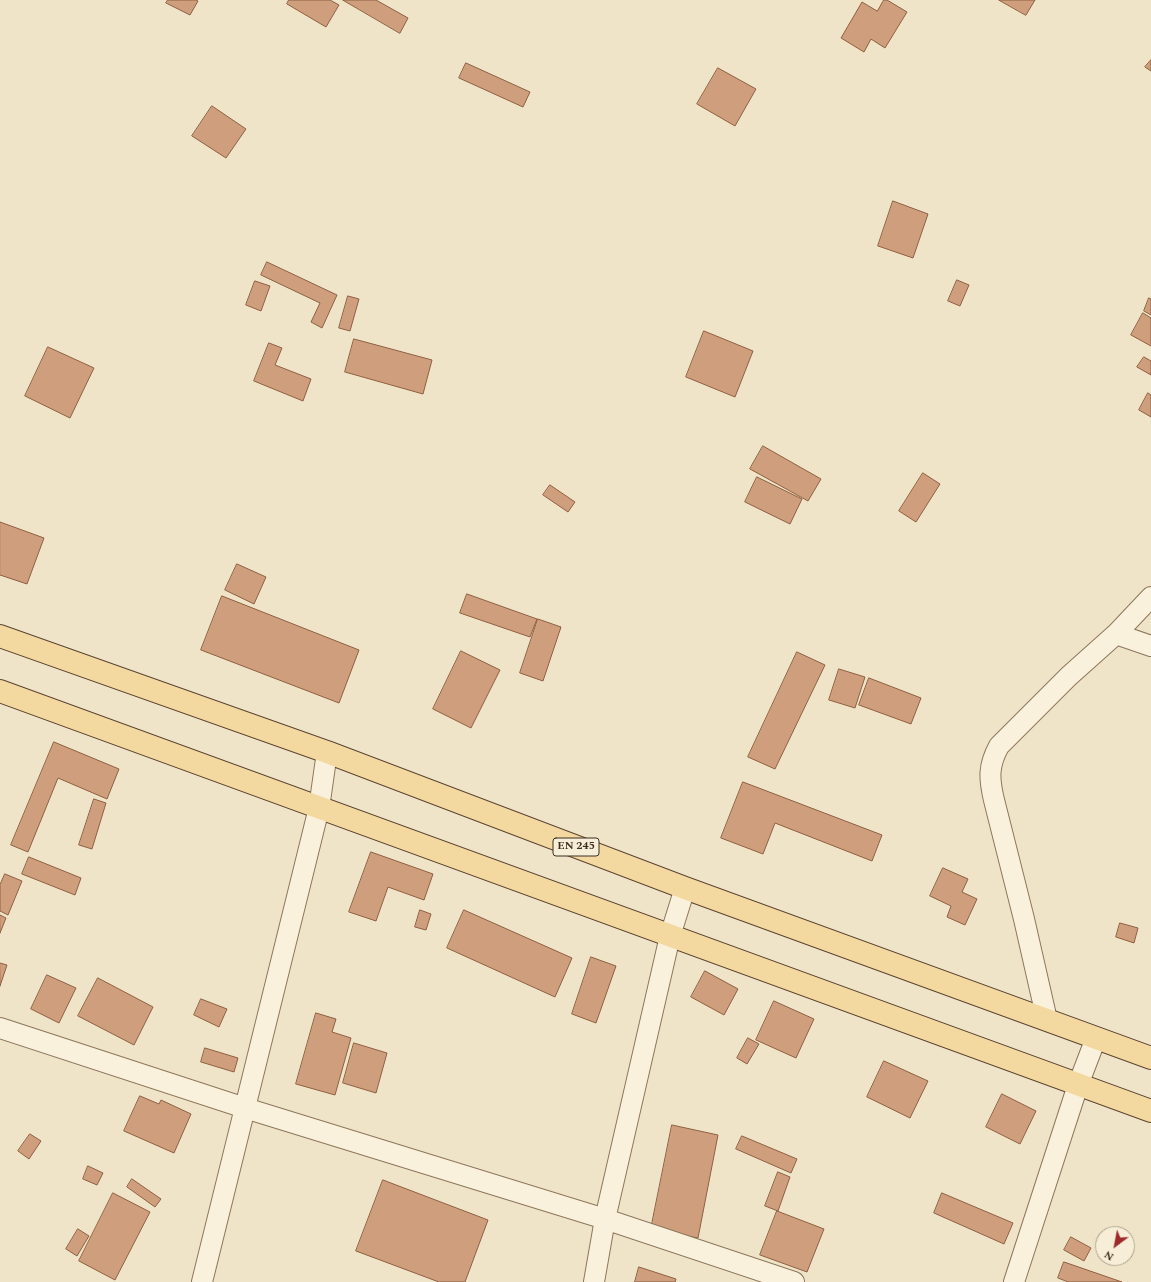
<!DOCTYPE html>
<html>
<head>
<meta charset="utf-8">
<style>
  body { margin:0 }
  #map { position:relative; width:1151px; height:1282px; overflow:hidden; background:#f0e4c8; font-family:Spectral,serif }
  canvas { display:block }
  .north { position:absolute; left:1095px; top:1226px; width:40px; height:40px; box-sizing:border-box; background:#f7eed8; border:1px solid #ada18e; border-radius:50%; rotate:212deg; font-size:11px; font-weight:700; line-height:16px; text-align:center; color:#3d2e20 }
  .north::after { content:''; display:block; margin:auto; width:14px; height:18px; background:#9e2a2b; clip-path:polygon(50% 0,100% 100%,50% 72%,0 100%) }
</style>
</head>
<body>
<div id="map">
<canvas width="1151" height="1282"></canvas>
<div class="north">N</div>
</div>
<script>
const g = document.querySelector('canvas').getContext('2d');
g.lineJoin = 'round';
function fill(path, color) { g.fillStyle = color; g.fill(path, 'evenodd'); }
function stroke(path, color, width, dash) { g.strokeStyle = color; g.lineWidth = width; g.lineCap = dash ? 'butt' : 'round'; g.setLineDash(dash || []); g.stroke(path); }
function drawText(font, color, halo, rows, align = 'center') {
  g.font = font + ' Spectral,serif'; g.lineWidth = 3; g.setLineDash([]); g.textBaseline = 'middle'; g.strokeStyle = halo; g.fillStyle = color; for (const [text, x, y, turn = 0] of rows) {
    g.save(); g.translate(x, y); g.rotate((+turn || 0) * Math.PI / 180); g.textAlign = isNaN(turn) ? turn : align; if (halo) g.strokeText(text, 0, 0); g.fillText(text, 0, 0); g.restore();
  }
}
const building = new Path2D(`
  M168 0H196L198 1 190 15 166 3Z
  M289 0H330L339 5 326 27 287 4Z
  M343 0H376L408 18 400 33Z
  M884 0H887L907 12 885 48 871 39 864 52 841 38 862 2 877 11Z
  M999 0H1035L1026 15Z
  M1151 60V71L1145 67Z
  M466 63 530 92 523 107 459 78Z
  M718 68 756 89 735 126 697 104Z
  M212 106 246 129 226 158 192 136Z
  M893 201 928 214 913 258 878 246Z
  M267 262 337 295 322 328 311 322 320 303 261 275Z
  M957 280 969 285 960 306 948 301Z
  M255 281 270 286 261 311 246 305Z
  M348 296 359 299 350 331 339 328Z
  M1149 298 1151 299V315L1144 311Z
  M1143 313 1151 318V346L1131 335Z
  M704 331 753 351 735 397 686 377Z
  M354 339 432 360 423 394 345 372Z
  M269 343 282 348 275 365 311 379 303 401 254 381Z
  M48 347 94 368 70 418 25 396Z
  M1144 357 1151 361V375L1137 367Z
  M1148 393 1151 395V417L1139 410Z
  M763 446 821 479 808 501 750 469Z
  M923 473 940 484 916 522 899 511Z
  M757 477 802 499 790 524 745 502Z
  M550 485 575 502 568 512 543 495Z
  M0 522 44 538 27 584 0 575Z
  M237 564 266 577 254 604 225 590Z
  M467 594 537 619 530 637 460 613Z
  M222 596 359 650 339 703 201 650Z
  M538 619 561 627 543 681 520 673Z
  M461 651 500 670 471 728 433 709Z
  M797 652 825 665 775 769 748 757Z
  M839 669 865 677 855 708 829 700Z
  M869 678 921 698 911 724 859 705Z
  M54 742 119 769 107 799 58 778 28 852 11 845Z
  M743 782 882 835 872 861 775 823 763 854 721 838Z
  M94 799 106 803 92 849 79 845Z
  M371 852 433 874 424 900 388 887 376 921 349 912Z
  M29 857 81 878 75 895 22 874Z
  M943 868 968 879 962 892 977 899 965 925 947 917 951 906 930 896Z
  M5 874 22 881 8 915 0 911V885Z
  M420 910 431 914 426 930 415 927Z
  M464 910 572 958 555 997 447 948Z
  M0 915 6 918 0 933Z
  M1120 923 1138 928 1134 943 1116 937Z
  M591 957 616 966 596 1023 572 1014Z
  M0 963 7 965 0 986Z
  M705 971 738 989 724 1015 691 997Z
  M47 975 76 988 59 1023 31 1009Z
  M98 978 153 1007 134 1045 78 1016Z
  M201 999 227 1009 219 1027 194 1015Z
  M774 1001 814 1019 796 1058 756 1040Z
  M316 1013 336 1019 332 1032 351 1038 335 1095 296 1084Z
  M748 1038 759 1044 747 1064 737 1058Z
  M354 1043 387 1053 376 1093 343 1083Z
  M205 1048 238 1058 234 1072 201 1062Z
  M884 1061 928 1081 910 1118 867 1097Z
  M1002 1094 1036 1111 1020 1144 986 1127Z
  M140 1096 159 1104 161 1100 191 1114 174 1153 124 1131Z
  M672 1125 718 1135 698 1238 651 1229Z
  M30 1134 41 1141 29 1159 18 1151Z
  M742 1136 797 1159 791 1173 736 1149Z
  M88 1166 103 1173 97 1185 83 1179Z
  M778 1172 790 1177 778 1211 765 1206Z
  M132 1179 161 1199 155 1207 127 1187Z
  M383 1180 488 1220 465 1282H439L356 1251Z
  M113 1193 150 1212 115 1280 79 1261Z
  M942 1193 1013 1223 1004 1244 934 1213Z
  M777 1211 824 1229 807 1272 760 1255Z
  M78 1229 89 1236 77 1256 66 1249Z
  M1071 1237 1091 1248 1084 1261 1064 1250Z
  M1064 1262 1122 1282H1068L1058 1278Z
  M639 1267 676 1279 675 1282H635Z`);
const street = new Path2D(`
  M1116 634 1151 646
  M1047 1020 1024 919 994 800C989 779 988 766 999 746L1069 676 1116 634 1151 597
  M0 1028 245 1108 605 1219 794 1282
  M202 1282 319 808 327 752
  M594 1282 605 1219 670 936 685 888
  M1014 1282 1078 1085 1096 1038`);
const primary = new Path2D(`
  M0 636 327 752 685 888 1151 1058
  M0 691 1151 1111`);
const shields = [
  [576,847,46]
];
const shieldNames = [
  ["EN 245",576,847]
];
fill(building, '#cf9f7d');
stroke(building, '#8d5f41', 1);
stroke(street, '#8d765c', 22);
stroke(primary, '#5b4430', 24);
stroke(street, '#faf1dc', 20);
stroke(primary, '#f3d9a0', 22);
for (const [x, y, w] of shields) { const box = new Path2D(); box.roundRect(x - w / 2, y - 9, w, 18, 3); g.fillStyle = '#f7eed8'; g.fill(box); stroke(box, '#3d2e20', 1); }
drawText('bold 11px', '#3d2e20', null, shieldNames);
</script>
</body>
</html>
